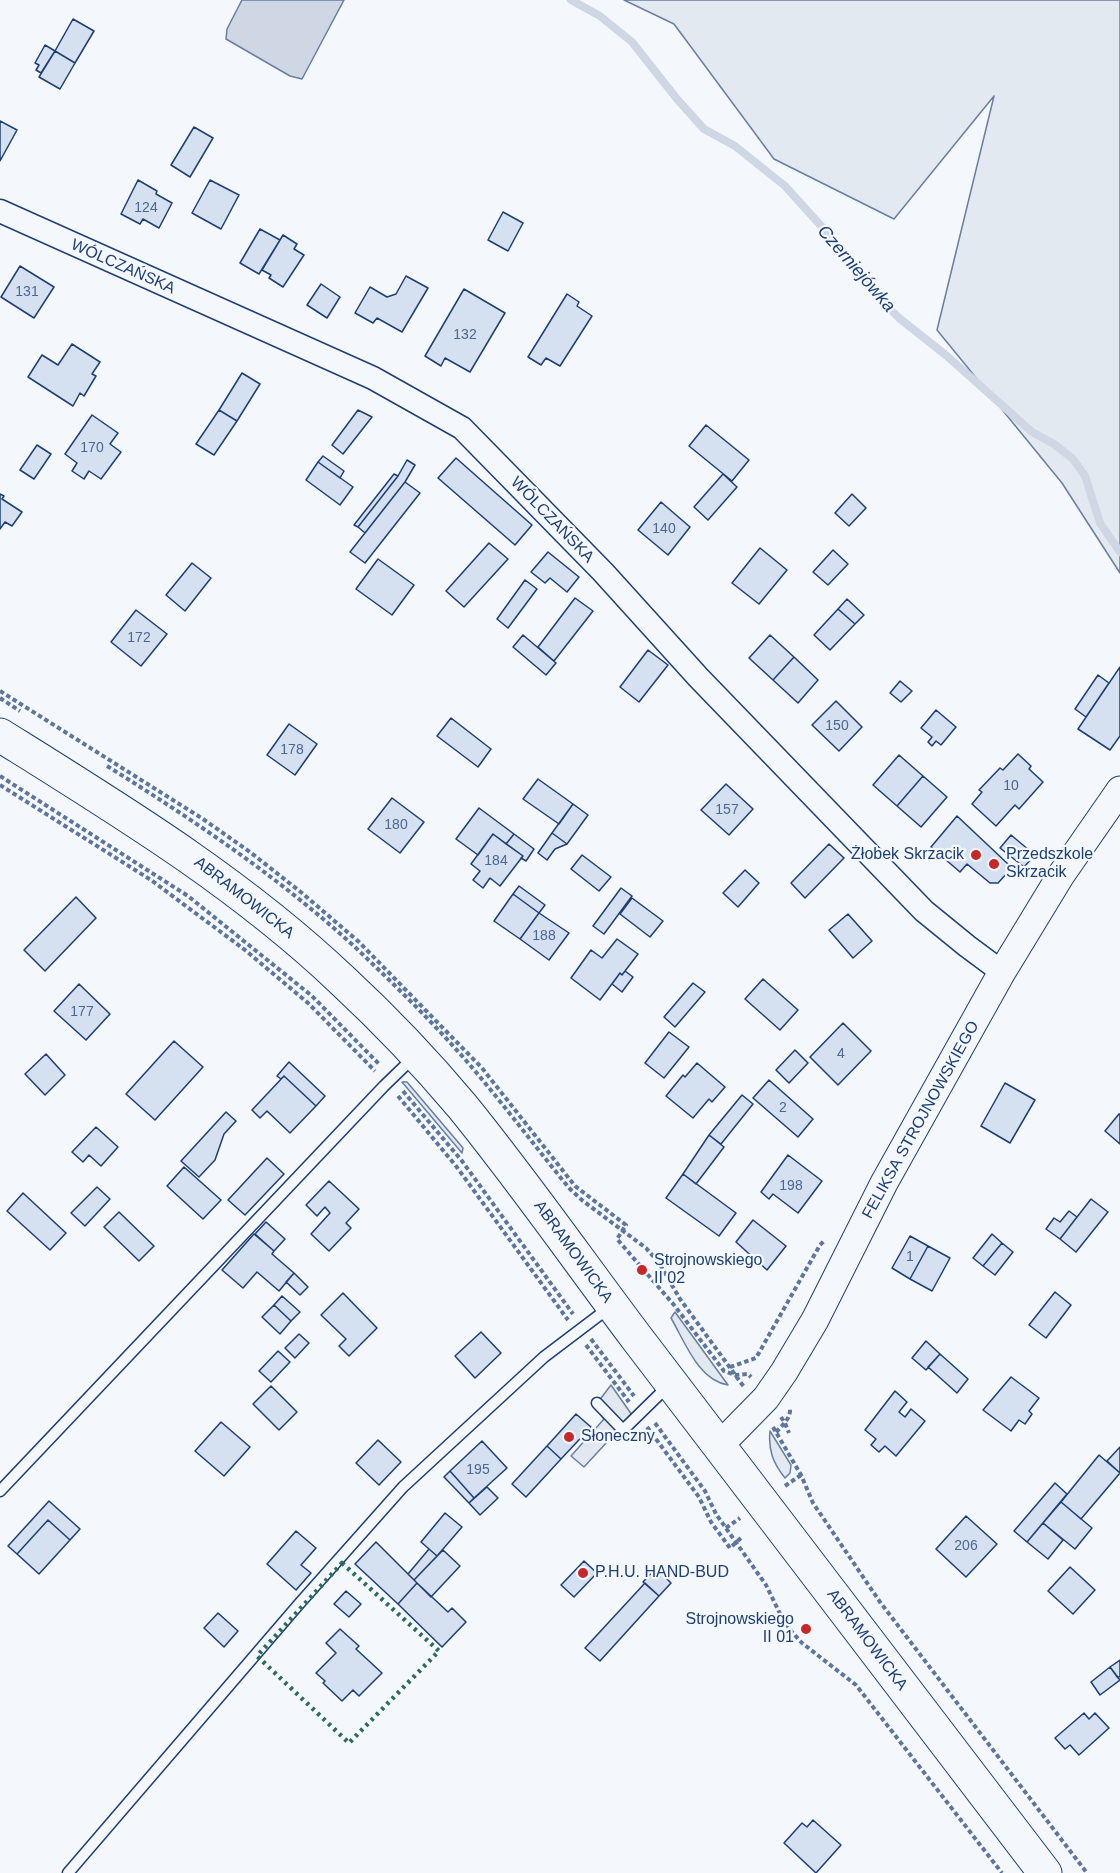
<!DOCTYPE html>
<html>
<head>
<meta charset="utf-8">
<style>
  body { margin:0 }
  canvas { display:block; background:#f4f7fb }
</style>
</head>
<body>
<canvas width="1120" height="1873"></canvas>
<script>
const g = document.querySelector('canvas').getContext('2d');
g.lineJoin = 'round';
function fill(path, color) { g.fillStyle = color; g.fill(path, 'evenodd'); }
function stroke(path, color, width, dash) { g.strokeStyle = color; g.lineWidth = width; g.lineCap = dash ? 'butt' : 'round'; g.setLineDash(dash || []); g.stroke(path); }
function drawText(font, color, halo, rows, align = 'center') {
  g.font = font + ' Arial,sans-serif'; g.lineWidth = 4.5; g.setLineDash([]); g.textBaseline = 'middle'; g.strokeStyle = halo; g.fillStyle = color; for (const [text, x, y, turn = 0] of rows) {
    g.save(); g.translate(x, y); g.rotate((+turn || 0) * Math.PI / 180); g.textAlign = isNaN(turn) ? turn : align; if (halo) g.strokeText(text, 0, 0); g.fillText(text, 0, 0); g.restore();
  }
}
const green = new Path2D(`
  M624 0H1120V573L1062 483 937 330 994 96 894 219 774 159 674 24Z
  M402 1082H407L463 1148 462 1153Z
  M675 1312 728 1385C698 1380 685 1342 671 1318Z
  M770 1431 791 1465 790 1473 785 1478C773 1463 768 1450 770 1431Z`);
const parking = new Path2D(`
  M611 1385 632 1415 584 1467 571 1456 604 1419 595 1406Z`);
const water = new Path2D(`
  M242 0H344L302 79 290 76 226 39 227 29Z`);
const stream = new Path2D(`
  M571 0 600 16 632 42 677 99 704 129 735 146 785 186 823 228 866 284 899 318 947 356 1032 432 1054 444 1073 459 1085 476 1100 523 1120 552`);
const building = new Path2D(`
  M73 19 94 31 75 63 55 51Z
  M45 45 55 51 41 73 36 70 39 65 35 63Z
  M55 51 75 63 60 89 39 77Z
  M0 121 17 130 0 161Z
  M194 127 213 138 190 177 171 165Z
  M138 180 157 191 156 194 172 203 159 228 143 219 140 224 121 214Z
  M210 180 239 195 221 229 192 213Z
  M503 212 523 223 508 251 488 240Z
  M260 229 280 240 259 274 240 263Z
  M283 235 297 244 294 249 304 255 283 287 269 278 271 275 262 270Z
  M20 266 54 287 34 318 1 297Z
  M406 276 428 288 402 332 377 318 373 323 355 313 370 287 387 297 396 294Z
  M321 284 340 297 327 318 307 305Z
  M464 289 505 313 470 372 445 358 441 366 425 356Z
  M567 294 579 302 577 306 592 316 560 366 546 358 541 365 528 357Z
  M72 344 100 362 92 374 96 376 84 396 80 393 73 406 28 377 42 355 58 365Z
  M242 373 260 384 237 421 219 410Z
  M219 410 237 421 214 455 196 444Z
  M358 410 372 417 343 454 332 445Z
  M92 415 118 433 110 444 121 452 101 479 89 471 84 479 72 471 77 463 65 454Z
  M706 425 749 460 732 481 689 446Z
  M37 445 51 454 34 479 20 470Z
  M323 456 344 471 340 478 318 462Z
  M456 458 532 525 515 545 438 478Z
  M407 460 415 465 405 482 365 533 358 527 398 476Z
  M318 462 353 487 340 505 306 480Z
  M394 474 398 476 358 527 354 525Z
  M723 474 737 487 708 520 694 507Z
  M405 482 420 493 365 563 350 552Z
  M0 494 4 496 2 499 22 512 12 526 5 522 0 529Z
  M852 494 866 508 849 526 835 513Z
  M661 502 690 527 668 555 638 530Z
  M489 543 508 559 464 607 446 591Z
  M760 548 787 570 759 604 732 583Z
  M833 550 848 564 828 585 813 572Z
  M548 552 579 577 567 592 550 578 545 583 531 572Z
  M378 559 414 585 392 615 356 589Z
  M192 563 211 578 185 611 166 595Z
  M525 580 537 589 508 628 497 619Z
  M575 598 593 611 554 661 538 647Z
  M847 599 864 615 855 624 838 609Z
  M838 609 855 624 830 650 814 635Z
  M136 610 167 634 141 666 111 642Z
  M523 635 556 663 546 675 513 647Z
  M770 635 794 657 773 680 749 658Z
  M648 650 668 665 639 702 620 687Z
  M794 657 818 680 798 703 773 680Z
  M1120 667V736L1110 750 1078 729Z
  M1098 675 1109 683 1086 717 1075 709Z
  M900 681 912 691 901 702 890 693Z
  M836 701 862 727 839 751 812 725Z
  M936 710 956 727 941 745 936 741 932 746 928 742 932 737 921 728Z
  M451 718 491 749 478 767 437 736Z
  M289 724 317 744 295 775 267 755Z
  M1018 754 1031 766 1029 769 1043 782 1019 809 1015 805 996 826 972 804 982 792 979 790 1000 768 1003 770Z
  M899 755 923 776 897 806 873 785Z
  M923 776 947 797 921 827 897 806Z
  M538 779 573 804 559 824 523 799Z
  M726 784 753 809 729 835 701 810Z
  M392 798 424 822 400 853 368 829Z
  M573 804 588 815 567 844 552 833Z
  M479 808 514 834 506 844 493 834 478 855 456 839Z
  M957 816 1008 864 1009 871 998 883H990L967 864 960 872 931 847Z
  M552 833 567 844 555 849 547 860 538 853Z
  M493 834 523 856 500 886 490 878 483 888 473 880 480 871 471 864Z
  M514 834 534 849 526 861 521 858 523 856 506 844Z
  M1011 835 1035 855 1024 867 1000 848Z
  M829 844 844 858 805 898 791 883Z
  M582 855 611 877 599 891 571 869Z
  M745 870 759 883 738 907 723 893Z
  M519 886 545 905 539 913 513 894Z
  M621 888 632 896 604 934 593 926Z
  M513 894 539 913 520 939 494 921Z
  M76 897 96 918 45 971 24 950Z
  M632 898 663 921 650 937 620 914Z
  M539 913 569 933 549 960 520 939Z
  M848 914 872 941 853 958 829 930Z
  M617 939 638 954 622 975 620 973 600 1000 571 978 591 950 602 958Z
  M625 971 633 977 622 992 612 984 620 973 622 975Z
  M763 979 798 1010 780 1030 745 999Z
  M693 983 705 992 675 1027 664 1017Z
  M79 984 110 1014 86 1040 54 1011Z
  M843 1023 871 1051 838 1085 810 1057Z
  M669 1032 689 1047 664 1078 645 1063Z
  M174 1041 203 1067 155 1120 126 1094Z
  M795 1050 808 1063 789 1083 776 1070Z
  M46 1054 65 1075 45 1095 25 1074Z
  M289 1062 325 1096 316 1106 284 1076 281 1079 277 1076Z
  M697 1063 725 1087 712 1102 709 1099 693 1118 666 1096 683 1075 685 1077Z
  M284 1076 316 1106 290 1133 267 1111 260 1118 252 1110Z
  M769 1080 813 1119 798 1137 753 1098Z
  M1005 1083 1035 1100 1010 1143 981 1126Z
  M742 1095 753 1104 721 1144 709 1135Z
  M226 1112 236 1121 224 1134 215 1160 199 1177 181 1161Z
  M1119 1114H1120V1144L1105 1131Z
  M96 1127 118 1147 101 1166 89 1155 83 1162 72 1152Z
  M709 1135 724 1147 696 1184 683 1174Z
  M788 1155 822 1181 798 1213 773 1194 769 1199 761 1192Z
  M267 1158 284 1174 245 1215 228 1200Z
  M184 1167 221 1200 203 1219 167 1186Z
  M683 1174 736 1213 719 1236 666 1198Z
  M329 1181 359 1209 346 1223 351 1228 329 1251 311 1234 330 1213 325 1207 317 1216 306 1205Z
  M97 1187 110 1199 85 1226 71 1213Z
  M23 1193 66 1233 50 1250 7 1211Z
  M1091 1199 1108 1212 1076 1252 1060 1239Z
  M1069 1211 1077 1217 1060 1239 1046 1229 1054 1218 1060 1222Z
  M119 1212 154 1246 139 1261 104 1227Z
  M753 1220 786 1246 767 1270 736 1242Z
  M266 1222 285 1239 274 1251 255 1234Z
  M254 1234 274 1251 272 1254 294 1273 279 1291 257 1272 243 1288 222 1270Z
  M992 1234 1002 1243 983 1266 973 1258Z
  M910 1236 928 1246 910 1279 892 1268Z
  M1002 1243 1013 1252 995 1275 983 1266Z
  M928 1246 950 1258 932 1291 910 1279Z
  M294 1273 308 1287 300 1295 286 1282Z
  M1055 1292 1071 1305 1046 1338 1029 1325Z
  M343 1293 377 1328 349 1356 339 1346 346 1339 321 1315Z
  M282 1296 300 1312 291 1321 274 1305Z
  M274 1305 291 1321 280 1334 262 1317Z
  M481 1332 501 1353 475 1378 455 1356Z
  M299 1334 309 1343 295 1358 285 1348Z
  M926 1341 940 1354 926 1370 912 1358Z
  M278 1351 290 1362 271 1382 259 1371Z
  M940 1354 968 1379 957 1393 928 1367Z
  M1011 1377 1039 1398 1029 1411 1032 1414 1025 1424 1019 1420 1011 1431 983 1410Z
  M271 1386 297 1412 279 1430 253 1404Z
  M895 1391 907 1402 899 1412 905 1417 911 1409 925 1421 896 1456 885 1446 879 1452 871 1445 876 1439 865 1430Z
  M576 1414 591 1427 561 1459 547 1446Z
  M221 1422 250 1447 224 1476 195 1451Z
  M378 1440 401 1462 379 1485 356 1463Z
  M482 1441 507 1468 474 1498 450 1471Z
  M547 1446 561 1459 526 1497 512 1484Z
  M1120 1447V1473L1107 1461Z
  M1099 1455 1120 1473 1081 1519 1061 1502Z
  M450 1471 474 1498 469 1503 444 1477Z
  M1055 1483 1067 1494 1027 1542 1014 1531Z
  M487 1487 498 1498 480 1515 469 1503Z
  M49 1501 80 1529 70 1540 48 1520 17 1554 8 1546Z
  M1061 1502 1092 1528 1075 1549 1043 1523Z
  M445 1513 462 1527 437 1556 421 1542Z
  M966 1516 997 1544 966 1577 936 1549Z
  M48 1520 70 1540 39 1574 17 1554Z
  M1043 1523 1063 1540 1048 1559 1027 1542Z
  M296 1531 316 1548 301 1565 311 1573 296 1590 267 1564Z
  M376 1542 417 1583 398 1604 355 1564Z
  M429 1549 437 1556 414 1580 408 1574Z
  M443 1550 460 1566 431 1597 414 1580Z
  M584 1561 597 1573 574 1597 561 1585Z
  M1070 1567 1095 1590 1073 1614 1048 1591Z
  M656 1568 671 1583 659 1596 643 1582Z
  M417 1583 448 1612 452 1608 466 1622 442 1647 398 1604Z
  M645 1583 659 1596 600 1661 585 1648Z
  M346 1591 361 1604 349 1617 334 1604Z
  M218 1613 238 1631 224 1647 204 1628Z
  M340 1629 359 1646 356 1649 382 1673 359 1696 353 1690 342 1701 323 1683 325 1681 316 1673 336 1653 326 1643Z
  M1120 1660V1676L1118 1678 1110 1667Z
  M1110 1667 1120 1680 1100 1695 1091 1682Z
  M1084 1713 1089 1719 1095 1713 1109 1728 1079 1755 1070 1745 1065 1749 1055 1738Z
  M813 1820 841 1845 816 1873 784 1843 802 1823 807 1827Z`);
const path = new Path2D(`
  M0 691 203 819 250 852 302 893 359 942 482 1068 575 1186 626 1225 617 1239 674 1305 724 1371 735 1375 748 1374 751 1377
  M0 698 20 711
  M107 766C195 821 280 878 356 948 401 991 446 1035 485 1083 514 1118 541 1154 570 1189L583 1201 646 1248 659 1263 680 1299 744 1387
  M0 776 188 896 312 996 380 1065
  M0 785 151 880 245 950 308 1003 375 1071
  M403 1091 462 1161 573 1314
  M398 1096 456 1166 568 1320
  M591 1339 634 1396
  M586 1345 629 1402
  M730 1367 756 1358 820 1245 825 1240
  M781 1417 785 1423 789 1433
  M655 1423 705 1491 716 1514 766 1585 782 1618 792 1632 802 1643 856 1685 1002 1873
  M647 1427 699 1497 711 1522 730 1548 743 1536
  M773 1427 801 1475 813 1503 880 1602 1087 1873
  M776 1432C783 1425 791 1418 790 1408
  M785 1486 801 1475
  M726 1528 740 1518`);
const service = new Path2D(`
  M597 1403 623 1430 669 1385
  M0 1491 384 1086 414 1057
  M68 1873 299 1604 403 1487 544 1357 610 1307`);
const minor = new Path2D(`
  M0 211 373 378 462 428 603 572 698 677 924 911 967 946 1002 972`);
const tertiary = new Path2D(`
  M719 1446 766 1398 784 1372 815 1320 884 1183 1002 972 1061 875 1120 790`);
const primary = new Path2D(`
  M0 735C120 810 240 883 343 981 385 1020 425 1062 462 1106 523 1181 578 1260 636 1337 773 1515 908 1695 1045 1873`);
const hedge = new Path2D(`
  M342 1563 439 1651 349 1743 257 1656Z`);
const markers = [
  [976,855,6,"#c62828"],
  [994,864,6,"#c62828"],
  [642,1270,6,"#c62828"],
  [569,1437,6,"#c62828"],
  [583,1573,6,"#c62828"],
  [806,1629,6,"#c62828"]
];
const numberNames = [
  ["124",146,208],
  ["131",27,292],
  ["132",465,335],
  ["170",92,448],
  ["140",664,529],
  ["172",139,638],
  ["150",837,726],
  ["178",292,750],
  ["10",1011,786],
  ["157",727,810],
  ["180",396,825],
  ["184",496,861],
  ["188",544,936],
  ["177",82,1012],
  ["4",841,1054],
  ["2",783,1108],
  ["198",791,1186],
  ["1",910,1257],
  ["195",478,1470],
  ["206",966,1546]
];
const streetNames = [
  ["WÓLCZAŃSKA",123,267,24],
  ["WÓLCZAŃSKA",552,520,46],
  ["ABRAMOWICKA",244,898,38],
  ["FELIKSA STROJNOWSKIEGO",921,1120,-61],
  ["ABRAMOWICKA",573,1252,54],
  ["ABRAMOWICKA",867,1640,53]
];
const poiNames = [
  ["Żłobek Skrzacik",964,855,"right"],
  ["Przedszkole",1006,855],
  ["Skrzacik",1006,873],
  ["Strojnowskiego",654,1261],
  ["II 02",654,1279],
  ["Słoneczny",581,1437],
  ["P.H.U. HAND-BUD",595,1573],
  ["Strojnowskiego",794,1620,"right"],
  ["II 01",794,1638,"right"]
];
const waterNames = [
  ["Czerniejówka",856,269,49]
];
fill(green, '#e3e9f0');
stroke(green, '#687fa3', 1.5);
fill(parking, '#e3e8f0');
stroke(parking, '#687fa3', 1.5);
fill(water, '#cfd7e4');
stroke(water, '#687fa3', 1.5);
stroke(stream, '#cfd7e4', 8);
fill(building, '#d5e0f0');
stroke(building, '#1d3f73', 1.5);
stroke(service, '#1d3f73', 13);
stroke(minor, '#1d3f73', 25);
stroke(tertiary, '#1d3f73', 29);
stroke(primary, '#1d3f73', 35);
stroke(path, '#5e769c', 4, [4.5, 3]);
stroke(service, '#f4f7fb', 10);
stroke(minor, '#f4f7fb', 22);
stroke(tertiary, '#f4f7fb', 27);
stroke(primary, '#f4f7fb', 33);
stroke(hedge, '#2c6c60', 4.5, [3, 4.5]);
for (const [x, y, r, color] of markers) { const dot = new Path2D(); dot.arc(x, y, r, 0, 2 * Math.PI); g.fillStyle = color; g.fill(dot); stroke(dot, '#f4f7fb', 2); }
drawText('14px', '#4b6792', null, numberNames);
drawText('16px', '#1d3f73', '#f4f7fb', streetNames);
drawText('16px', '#1d3f73', '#f4f7fb', poiNames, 'left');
drawText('italic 18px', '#1d3f73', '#f4f7fb', waterNames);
</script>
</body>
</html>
